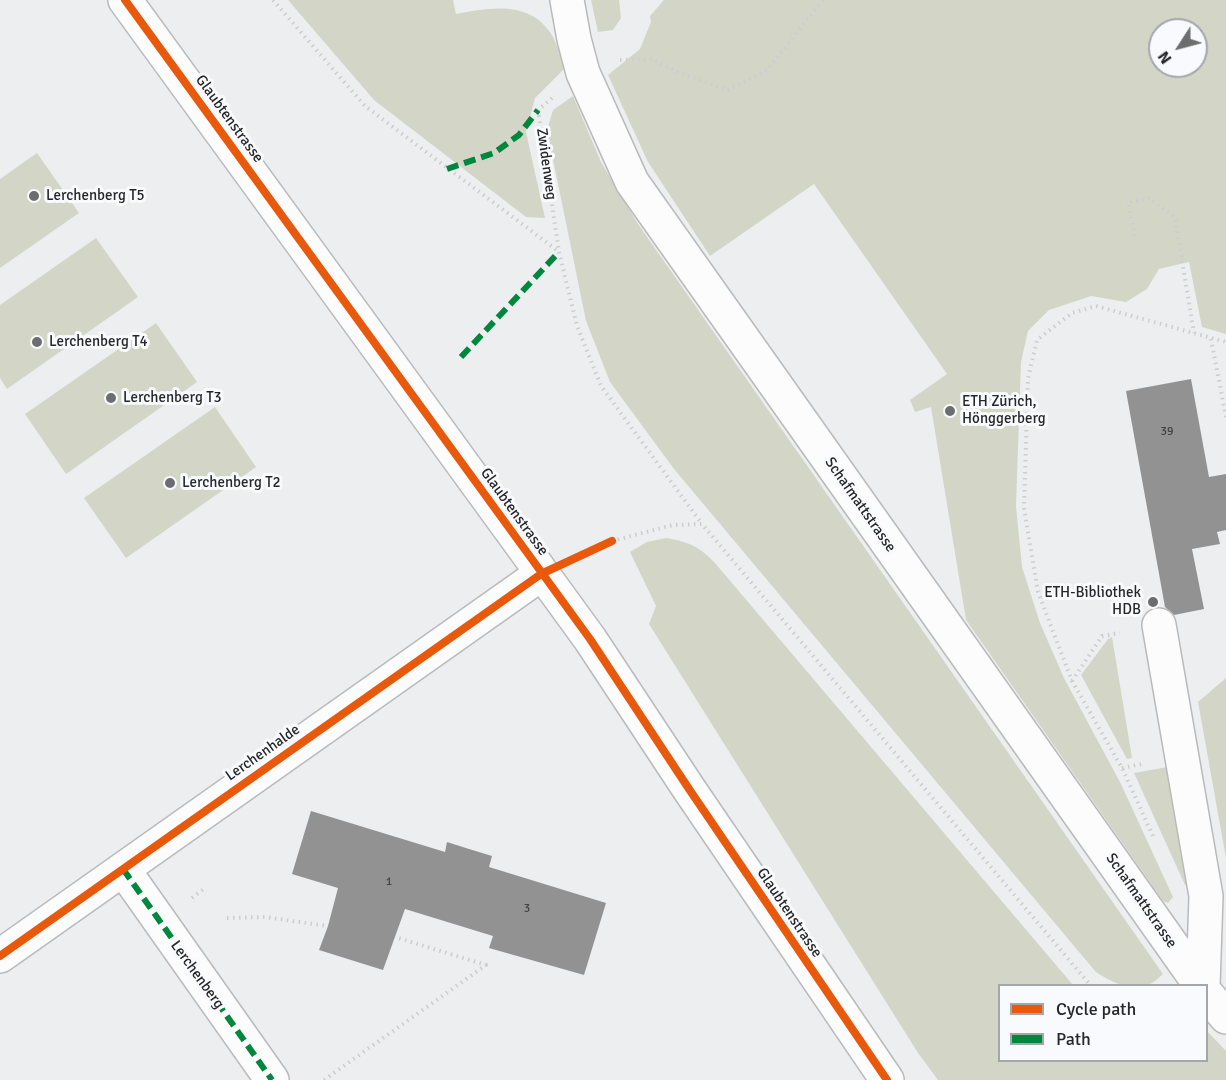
<!DOCTYPE html>
<html>
<head>
<meta charset="utf-8">
<style>
  body { margin:0 }
  #map { position:relative; width:1226px; height:1080px; overflow:hidden; background:#edeef0; font-family:Signika,sans-serif }
  canvas { display:block }
  .legend { position:absolute; left:998px; top:984px; width:210px; height:78px; box-sizing:border-box; background:#f9fafe; border:2px solid #a5a6a9; margin:0; padding:8px 10px; list-style:none; font-size:18px; color:#272729 }
  .legend li { display:flex; align-items:center; gap:12px; height:30px }
  .legend b { width:30px; border:2px solid #a5a6a9 }
  .north { position:absolute; left:1148px; top:18px; width:60px; height:60px; box-sizing:border-box; background:#f9fafe; border:2px solid #a5a6a9; border-radius:50%; rotate:234deg; font-size:16px; font-weight:700; line-height:24px; text-align:center; color:#272729 }
  .north::after { content:''; display:block; margin:auto; width:21px; height:27px; background:#6c6d6f; clip-path:polygon(50% 0,100% 100%,50% 72%,0 100%) }
</style>
</head>
<body>
<div id="map">
<canvas width="1226" height="1080"></canvas>
<ul class="legend">
<li><b style="height:8px;background:#e8590c"></b>Cycle path</li>
<li><b style="height:8px;background:#00873e"></b>Path</li>
</ul>
<div class="north">N</div>
</div>
<script>
const g = document.querySelector('canvas').getContext('2d');
g.lineJoin = 'round';
function fill(path, color) { g.fillStyle = color; g.fill(path, 'evenodd'); }
function stroke(path, color, width, dash) { g.strokeStyle = color; g.lineWidth = width; g.lineCap = dash ? 'butt' : 'round'; g.setLineDash(dash || []); g.stroke(path); }
function drawText(font, color, halo, rows, align = 'center') {
  g.font = font + ' Signika,sans-serif'; g.lineWidth = 6; g.setLineDash([]); g.textBaseline = 'middle'; g.strokeStyle = halo; g.fillStyle = color; for (const [text, x, y, turn = 0] of rows) {
    g.save(); g.translate(x, y); g.rotate((+turn || 0) * Math.PI / 180); g.textAlign = isNaN(turn) ? turn : align; if (halo) g.strokeText(text, 0, 0); g.fillText(text, 0, 0); g.restore();
  }
}
const green = new Path2D(`
  M288 0H453L456 14C492 7 532 0 553 37 558 47 561 58 565 68L535 98 526 132 545 218 526 217 374 100Z
  M591 0H619L621 18 613 30 598 32Z
  M664 0H1226V334L1202 327 1189 262 1159 269 1147 289 1126 302 1091 296 1049 310 1028 331 1021 362 1016 506 1022 567 1040 623 1064 678 1121 784 1173 897 1168 903 1163 901 966 620 931 407 915 412 910 400 947 374 814 184 710 256 648 162 608 75 640 49 651 22 650 16ZM1160 30H1196V66H1160Z
  M573 96 601 162 638 224 1163 974C1159 978 1152 984 1147 985 1127 990 1110 982 1095 971L674 469 610 382 586 321 547 130 553 110Z
  M37 153 79 213 0 268V179Z
  M96 238 138 297 7 389 0 378V305Z
  M156 323 197 382 66 474 25 414Z
  M215 407 256 467 126 558 84 498Z
  M666 538C689 542 699 546 715 563L1073 985 1000 986V1060H1206L1207 1031 1226 1051V1080H938L918 1053 649 624 656 606 630 552 647 542Z
  M1112 637 1132 758 1127 759 1081 675 1108 639Z
  M1226 678V858L1198 702Z
  M1168 767 1189 885H1185L1134 773Z`);
const building = new Path2D(`
  M1191 379 1209 477 1226 474V530L1217 532 1220 544 1192 549 1204 609 1174 615 1165 607 1126 391Z
  M311 811 445 852 447 842 469 849 492 856 489 867 606 903 584 975 489 948 493 936 405 909 383 970 319 950 328 926 338 888 292 874Z`);
const path = new Path2D(`
  M273 0 365 106 558 251
  M620 60 652 59 682 74 728 90 767 70 823 0
  M552 98 538 110 559 252 577 326 601 386 702 524
  M1135 236 1128 203 1149 198 1175 218 1194 333
  M1211 339 1226 417
  M612 541 673 525 702 524 1091 986
  M1072 681 1102 636 1120 633
  M1122 768 1142 764
  M1153 836 1122 768 1072 681 1038 592 1024 508 1028 378 1037 340 1072 313 1096 306 1226 342
  M192 898 205 888
  M227 918 265 917 328 926
  M324 1080 486 965 395 937`);
const minor = new Path2D(`
  M125 0 590 639 689 789 887 1080
  M567 0 574 39 583 73 632 182 1201 986
  M1159 625 1206 896 1203 986
  M123 869 272 1080
  M0 956 541 574
  M1206 993 1226 1017`);
const quiet = new Path2D(`
  M447 169 494 153 519 135 538 110
  M461 357 559 252
  M123 869 272 1080`);
const cycleway = new Path2D(`
  M125 0 590 639 689 789 887 1080
  M0 956 541 574 612 541`);
const markers = [
  [34,196,6,"#6c6d6f"],
  [37,342,6,"#6c6d6f"],
  [111,398,6,"#6c6d6f"],
  [950,411,6,"#6c6d6f"],
  [170,483,6,"#6c6d6f"],
  [1153,602,6,"#6c6d6f"]
];
const numberNames = [
  ["39",1167,432],
  ["1",389,882],
  ["3",527,909]
];
const streetNames = [
  ["Glaubtenstrasse",229,119,54],
  ["Zwidenweg",546,164,82],
  ["Schafmattstrasse",860,505,55],
  ["Glaubtenstrasse",514,512,54],
  ["Lerchenhalde",263,753,-35],
  ["Schafmattstrasse",1141,901,55],
  ["Glaubtenstrasse",789,913,56],
  ["Lerchenberg",197,975,54]
];
const poiNames = [
  ["Lerchenberg T5",46,196],
  ["Lerchenberg T4",49,342],
  ["Lerchenberg T3",123,398],
  ["ETH Zürich,",962,402],
  ["Hönggerberg",962,419],
  ["Lerchenberg T2",182,483],
  ["ETH-Bibliothek",1141,593,"right"],
  ["HDB",1141,610,"right"]
];
fill(green, '#d3d6c7');
fill(building, '#929293');
stroke(minor, '#b9babc', 36);
stroke(path, '#cdcdce', 4, [1.5, 4.5]);
stroke(minor, '#fcfcfd', 33);
stroke(quiet, '#00873e', 6, [12, 6]);
stroke(cycleway, '#e8590c', 8);
for (const [x, y, r, color] of markers) { const dot = new Path2D(); dot.arc(x, y, r, 0, 2 * Math.PI); g.fillStyle = color; g.fill(dot); stroke(dot, '#f9fafe', 2); }
drawText('12px', '#424244', null, numberNames);
drawText('15px', '#272729', '#f9fafe', streetNames);
drawText('15px', '#272729', '#f9fafe', poiNames, 'left');
</script>
</body>
</html>
